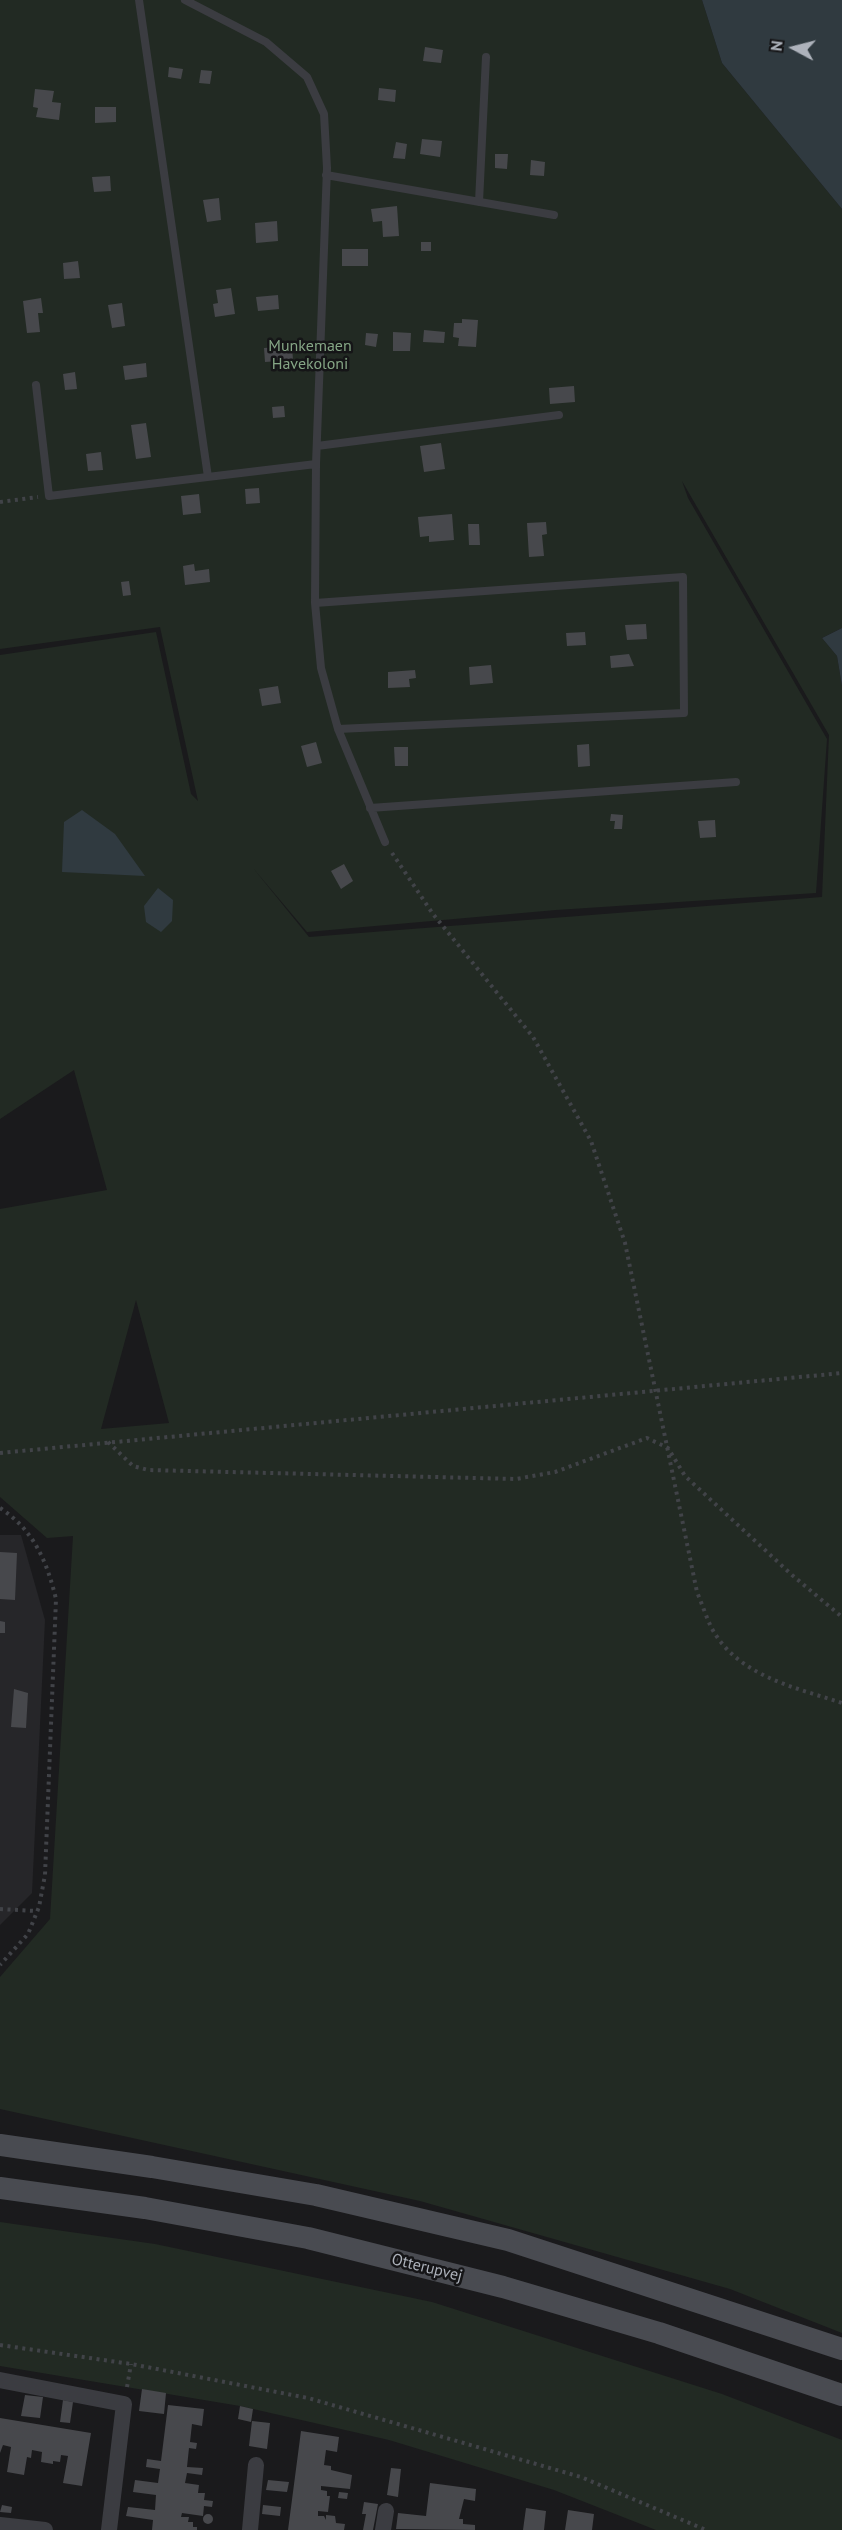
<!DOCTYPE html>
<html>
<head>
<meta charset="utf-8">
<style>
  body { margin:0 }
  #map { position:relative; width:842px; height:2530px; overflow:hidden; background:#1a1a1c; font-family:"PT Sans",sans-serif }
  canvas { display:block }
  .north { position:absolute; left:764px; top:18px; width:60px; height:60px; -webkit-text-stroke:4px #151517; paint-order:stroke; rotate:277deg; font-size:16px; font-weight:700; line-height:24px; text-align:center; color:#adb2bb }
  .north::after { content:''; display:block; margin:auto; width:21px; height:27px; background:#adb2bb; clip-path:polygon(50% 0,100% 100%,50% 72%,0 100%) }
</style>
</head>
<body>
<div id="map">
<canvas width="842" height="2530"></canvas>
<div class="north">N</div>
</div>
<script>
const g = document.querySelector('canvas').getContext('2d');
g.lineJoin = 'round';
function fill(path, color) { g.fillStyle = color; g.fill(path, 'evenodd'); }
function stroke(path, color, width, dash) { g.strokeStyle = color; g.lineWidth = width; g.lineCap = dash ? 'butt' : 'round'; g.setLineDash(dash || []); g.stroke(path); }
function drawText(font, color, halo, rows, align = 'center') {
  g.font = font + ' "PT Sans",sans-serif'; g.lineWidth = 5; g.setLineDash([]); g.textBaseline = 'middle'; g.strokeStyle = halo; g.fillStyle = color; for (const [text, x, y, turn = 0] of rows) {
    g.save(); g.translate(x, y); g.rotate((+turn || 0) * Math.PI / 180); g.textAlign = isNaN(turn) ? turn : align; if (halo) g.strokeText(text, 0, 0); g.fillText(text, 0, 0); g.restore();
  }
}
const built = new Path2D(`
  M0 1535H21L45 1620 32 1893 0 1925Z`);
const green = new Path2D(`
  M0 0H702L722 63 842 209V628L822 638 837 656 842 686V2333L730 2289 420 2201 0 2109V1977L50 1919 73 1536 47 1538 0 1497V1209L107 1190 74 1070 0 1119V655L156 632 191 794 198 801 160 627 0 649ZM682 481 829 735 822 897 309 937 253 868 307 932 556 910 816 893 827 739 688 498ZM136 1300 169 1423 101 1429Z
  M0 2222 155 2244 432 2302 722 2394 842 2440V2530H656L554 2490 389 2440 240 2406 0 2366Z`);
const water = new Path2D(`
  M702 0H842V209L722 63Z
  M842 628V686L837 656 822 638Z
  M82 810 115 834 145 876 62 872 64 822Z
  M158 888 173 900 172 921 161 932 146 922 144 906Z`);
const building = new Path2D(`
  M425 47 443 50 441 63 423 61Z
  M169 67 183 69 181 79 168 77Z
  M201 70 212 71 210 84 199 83Z
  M379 88 396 90 395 102 378 100Z
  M35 89 54 91 52 102 61 103 59 120 36 117 38 108 33 107Z
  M95 107H116V122L95 123Z
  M422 139 442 141 440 157 420 154Z
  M396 142 407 144 405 159 393 158Z
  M495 154H508L507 169 495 168Z
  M531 160 545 162 544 176 530 175Z
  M110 176 111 191 94 192 92 177Z
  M219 198 221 220 207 222 203 200Z
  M397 206 399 236 383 237 382 221 373 222 371 209Z
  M277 221 278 241 256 243 255 223Z
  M421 242H431V251H421Z
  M342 249H368V266H342Z
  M78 261 80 278 64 279 63 263Z
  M231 288 235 314 215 317 213 304 218 303 216 290Z
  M278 295 279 309 258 311 256 297Z
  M41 298 43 313H38L40 332 27 333 23 301Z
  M122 303 125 326 112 328 108 305Z
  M462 319 478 320 476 347 458 346 459 338 453 337 454 323H462Z
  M424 330 445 332 444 343 423 342Z
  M393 332 411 333 410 351H393Z
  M366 333 378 334 376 347 365 345Z
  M292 346 293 360 265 362 264 348Z
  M146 363 147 377 125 380 123 366Z
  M75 372 77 389 65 390 63 374Z
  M574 386 575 402 550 404 549 388Z
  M284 406 285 417 273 418 272 407Z
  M146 423 151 457 136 459 131 425Z
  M441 443 445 469 424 472 420 446Z
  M101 452 103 470 88 471 86 454Z
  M259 488 260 503 246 504 245 489Z
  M199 494 201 513 183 515 181 496Z
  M452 514 454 540 429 542V536L420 537 418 517Z
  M546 522 547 534 542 535 544 556 529 557 527 523Z
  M468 524H479L480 545H469Z
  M194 564 195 571 209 569 210 582 185 585 183 566Z
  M129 581 131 595 123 596 121 582Z
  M646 624 647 639 627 640 625 625Z
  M585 632 586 645 567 646 566 633Z
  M629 654 634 666 611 668 610 656Z
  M491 665 493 683 470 685 469 667Z
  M415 670 416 678 409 679 410 687 388 688V672Z
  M278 686 281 703 262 706 259 689Z
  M316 742 322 763 307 767 301 746Z
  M589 744 590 766 578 767 577 745Z
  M394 747H408V766H395Z
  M611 814 623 815 622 829H614L615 821H610Z
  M715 820 716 837 700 838 698 821Z
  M344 864 353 881 341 889 331 871Z
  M0 1552 17 1553 15 1600 0 1599Z
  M0 1621 5 1622V1633H0Z
  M14 1689 28 1693 26 1728 11 1727Z
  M142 2389 166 2393 164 2414 139 2411Z
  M25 2395 43 2397 40 2418 21 2416Z
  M63 2400 73 2402 70 2423 60 2422Z
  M168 2405 204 2409 202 2426 192 2424 190 2442 197 2443 196 2449 189 2448 187 2467 203 2468 202 2475 187 2473 185 2483 199 2485 198 2493H205L204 2500 213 2501 212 2507 204 2506 203 2516 182 2513 181 2517H189L188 2522H193V2527H197V2530H152L153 2520 126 2516 128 2507 155 2510 156 2495 133 2492 135 2480 158 2483 160 2469 146 2467 147 2459 161 2461Z
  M240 2406 253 2409 251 2422 238 2419Z
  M0 2418 91 2433 82 2486 63 2483 68 2456 61 2455 60 2462 53 2461V2464L41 2462 42 2452 32 2450 31 2458 27 2457 24 2475 7 2472 11 2447 3 2445 0 2453Z
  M252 2421 270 2423 267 2449 249 2446Z
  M301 2431 339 2437 337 2452 326 2450 324 2465 331 2466V2470L352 2475 350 2489 321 2486V2490L327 2491V2496H330L328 2512 318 2511V2516H324L326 2520V2515L335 2516 336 2523 345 2524 344 2530H288Z
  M391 2468 401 2469 398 2497 387 2495Z
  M268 2480 289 2482 287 2492 266 2490Z
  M430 2483 476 2489 475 2501 464 2499 459 2519H463V2524L475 2525V2530L396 2529 398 2513 426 2516Z
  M339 2492 348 2493 347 2499 338 2498Z
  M364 2502 378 2504 373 2530H363L366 2514H362Z
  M2 2505 12 2507 11 2513 0 2512Z
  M263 2505 281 2507 280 2516 262 2514Z
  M526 2508 546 2511 544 2530H523Z
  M568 2510 594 2514 592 2530H565Z
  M203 2519a5 5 0 1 1 10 0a5 5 0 1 1-10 0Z`);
const path = new Path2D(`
  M0 502 38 497
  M392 853 433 914 533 1037 591 1141 625 1243 697 1592C702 1604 706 1616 711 1627 737 1676 794 1687 842 1703
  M108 1442 133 1466 148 1470 516 1479 555 1472 647 1438 668 1448 685 1476 792 1575 842 1617
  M0 1453 842 1373
  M0 1508C34 1530 47 1562 56 1599L45 1875 39 1907 28 1934 0 1965
  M0 1909 36 1911
  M0 2345 131 2364 308 2398 581 2477 706 2530
  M127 2387 131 2364`);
const lane = new Path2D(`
  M139 0 208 477
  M185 0 266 42 307 77 324 114 327 168 316 464 315 603 321 668 338 729 385 842
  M326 175 554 215
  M479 202 486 57
  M36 385 49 496 316 464
  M317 446 559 415
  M315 603 683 577 684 713 338 729
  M370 808 736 782`);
const street = new Path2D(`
  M0 2380 124 2404 109 2530
  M0 2525 45 2530
  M250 2530 256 2465
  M383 2530 386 2511`);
const secondary = new Path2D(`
  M0 2145 152 2167 316 2195 508 2240 842 2349
  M0 2188 145 2208 308 2238 503 2287 659 2333 842 2395`);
const parkNames = [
  ["Munkemaen",310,346],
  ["Havekoloni",310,364]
];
const streetNames = [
  ["Otterupvej",427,2268,14]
];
fill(built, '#262629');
fill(green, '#222a23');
fill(water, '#303a40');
fill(building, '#47484c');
stroke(path, '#414348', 4, [3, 4.5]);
stroke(lane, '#3b3c41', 8);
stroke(street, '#3b3c41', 16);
stroke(secondary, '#494b51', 22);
drawText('16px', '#85a585', '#151517', parkNames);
drawText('16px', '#adb2bb', '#151517', streetNames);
</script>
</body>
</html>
